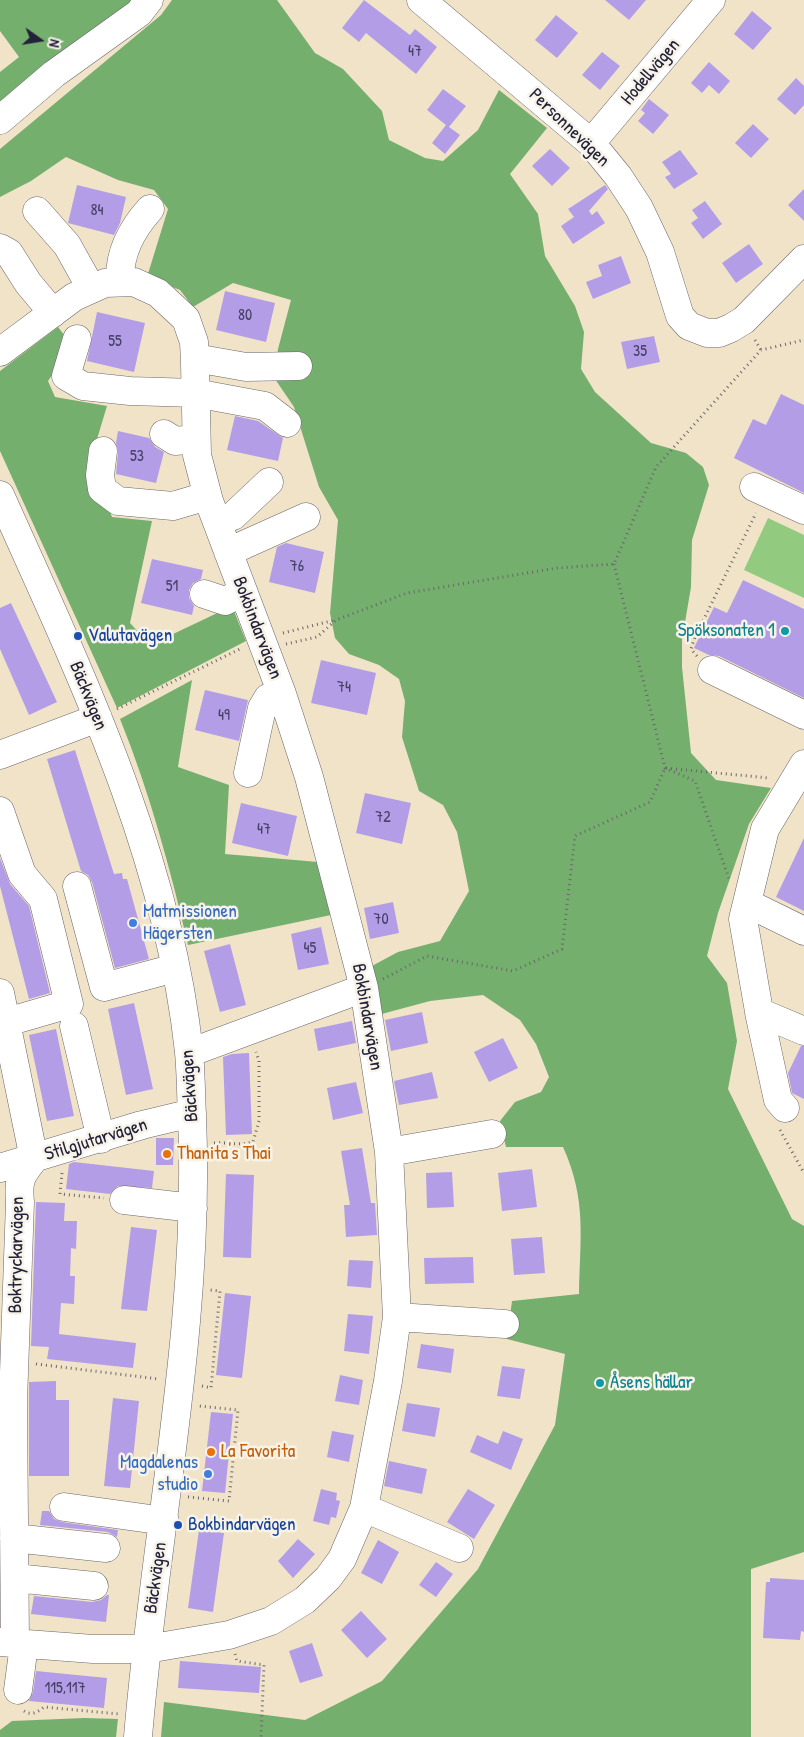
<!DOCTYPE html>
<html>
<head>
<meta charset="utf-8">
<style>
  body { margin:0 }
  #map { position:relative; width:804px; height:1737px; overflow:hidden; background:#f1e3c8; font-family:"Patrick Hand",sans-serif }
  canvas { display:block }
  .north { position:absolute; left:15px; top:15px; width:50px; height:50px; -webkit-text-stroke:4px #f7f3e8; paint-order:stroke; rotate:103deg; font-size:14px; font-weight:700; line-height:20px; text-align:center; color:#22223b }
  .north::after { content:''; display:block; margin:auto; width:18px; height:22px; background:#22223b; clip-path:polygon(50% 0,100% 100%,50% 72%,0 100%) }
</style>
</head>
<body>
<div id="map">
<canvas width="804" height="1737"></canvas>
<div class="north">N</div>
</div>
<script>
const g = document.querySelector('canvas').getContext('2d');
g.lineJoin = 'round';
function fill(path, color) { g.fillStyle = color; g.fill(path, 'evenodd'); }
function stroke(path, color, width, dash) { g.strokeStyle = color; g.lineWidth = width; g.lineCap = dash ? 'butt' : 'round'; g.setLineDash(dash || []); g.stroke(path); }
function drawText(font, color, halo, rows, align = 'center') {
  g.font = font + ' "Patrick Hand",sans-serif'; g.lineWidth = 5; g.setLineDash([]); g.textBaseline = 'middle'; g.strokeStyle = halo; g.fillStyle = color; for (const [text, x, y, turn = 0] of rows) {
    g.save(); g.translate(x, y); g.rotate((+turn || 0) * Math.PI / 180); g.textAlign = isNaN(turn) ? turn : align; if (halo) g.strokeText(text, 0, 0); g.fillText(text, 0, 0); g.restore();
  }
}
const green = new Path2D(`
  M768 518 804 535V598L744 570Z`);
const forest = new Path2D(`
  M0 0H135L0 104V72L19 57 0 31Z
  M172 0H277L315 53 343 69 382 111 389 140 425 158 443 161 478 130 499 90 547 128 510 174 538 214 545 256 575 306 584 332 581 369 595 392 651 443 686 453 703 467 709 485 692 540 691 587 682 640V667L691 753 716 780 771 788 749 824 718 913 707 956 727 983 737 1041 728 1089 792 1219 804 1226V1552L751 1569V1737H161L164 1702 305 1720 382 1681 478 1569 555 1425 565 1354 507 1339 512 1301 579 1294C580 1238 587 1200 563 1147H506L500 1121 515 1102 541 1092 549 1077 536 1044 520 1020 483 995 430 1001 378 1015 370 967 398 952 440 941 469 891 457 832 443 805 419 791 402 737 405 701 399 679 379 665 349 654 335 638 330 613 338 520 319 487 294 407 275 379 278 349 291 300 233 283 193 307 180 290 147 277 168 209 154 190 118 180 66 157 31 181 0 197V149L161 15Z
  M58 327 72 345 48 381 55 397 107 406 91 459 112 517 152 521 130 623 150 645 232 606 246 641 117 708 0 451V371Z
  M192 680 178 767 229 785 225 854 318 862 331 915 188 945C170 868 150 793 120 719Z
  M84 1718 118 1719 116 1737H0V1730L12 1721Z`);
const building = new Path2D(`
  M364 0 410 35 415 29 437 47 416 74 366 33 359 42 342 28Z
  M605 0H646L629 20Z
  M752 11 772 28 753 50 734 34Z
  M556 15 578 33 557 58 535 40Z
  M602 52 620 66 600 90 582 75Z
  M709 62 730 81 719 94 709 85 702 93 691 83Z
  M796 78 804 86V105L795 115 777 99Z
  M443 89 466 106 449 127 460 135 445 154 432 143 446 125 427 110Z
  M649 99 669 115 653 134 638 121 645 113 641 110Z
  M753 124 769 139 751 158 735 143Z
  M550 149 570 168 552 186 532 166Z
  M680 150 698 174 674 189 665 177 671 174 662 162Z
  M77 185 126 197 120 223 114 235 68 223Z
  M605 185 608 189 589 211 592 215 597 211 605 223 573 244 561 226 574 217 568 209Z
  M804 189V221L788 205Z
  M705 201 722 224 703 239 691 223 698 218 692 210Z
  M749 244 763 264 736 283 722 263Z
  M621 256 631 283 593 299 586 282 602 276 598 265Z
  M225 291 275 303 266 342 216 330Z
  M97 312 145 323 134 372 87 361Z
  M654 336 660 362 627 369 621 342Z
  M781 394 804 405V493L734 458 753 419 766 425Z
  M235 416 258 421 283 438 278 461 227 450Z
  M118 431 149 438 155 447 164 452 156 483 116 474 118 452 116 443Z
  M286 543 324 552 315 593 269 582 277 547Z
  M152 559 203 570 201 579 193 583 189 590V598L194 606 192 615 141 603Z
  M743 580 804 609V698L719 656 709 655 694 648 714 607 727 613Z
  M11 603 57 702 29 715 0 649V608Z
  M321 660 376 673 367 715 311 703Z
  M205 690 248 700 239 741 195 730Z
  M75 750 114 874 122 873 123 879H127L149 959 115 968 92 882 88 875 81 871 47 759Z
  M365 793 411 803 402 844 356 833Z
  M241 803 297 816 288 856 232 843Z
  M804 838V911L776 897Z
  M0 858 10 884 29 906 50 993 29 999 0 886Z
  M393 902 399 933 370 939 364 908Z
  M321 927 329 964 298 970 291 934Z
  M230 944 246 1005 220 1012 204 951Z
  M134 1003 153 1089 126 1095 108 1009Z
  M422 1012 428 1043 391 1051 385 1020Z
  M352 1021 356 1043 318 1051 314 1029Z
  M56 1029 74 1116 47 1121 29 1035Z
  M503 1038 518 1068 489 1082 474 1052Z
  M801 1046H804V1099L792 1093 788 1073Z
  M249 1053 252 1134 226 1135 223 1057 232 1054Z
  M432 1072 438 1098 399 1105 394 1081Z
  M356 1082 363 1113 333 1120 327 1088Z
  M156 1138H174L173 1165H156Z
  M362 1148 371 1203H375L377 1235 346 1237 344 1205H350L341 1151Z
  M74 1162 154 1171 152 1188 118 1186 110 1194 66 1189 69 1164Z
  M532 1169 537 1207 502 1211 498 1173Z
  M452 1172 454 1207 427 1208 426 1173Z
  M226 1174 254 1175 251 1258 223 1257Z
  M36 1202 65 1203 64 1221H77L76 1249 71 1248 70 1276H75L74 1304 61 1303 59 1334 136 1343 133 1368 47 1359 49 1347 31 1346Z
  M131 1227 157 1230 147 1311 121 1309Z
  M542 1237 545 1273 514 1275 511 1239Z
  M473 1257 474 1283 425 1284 424 1258Z
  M349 1260 373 1261 371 1288 347 1286Z
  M225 1293 251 1296 242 1378 216 1375Z
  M348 1314 373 1316 369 1354 344 1351Z
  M421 1344 454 1349 451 1373 417 1368Z
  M502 1366 525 1369 520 1399 497 1396Z
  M340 1375 363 1380 359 1405 335 1401Z
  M56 1381V1400H69V1476H29V1382Z
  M113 1398 139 1401 130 1488 104 1486Z
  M407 1403 440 1408 435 1437 402 1431Z
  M211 1412 233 1414 225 1493 202 1491Z
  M332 1431 354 1435 349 1462 327 1457Z
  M503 1431 523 1439 511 1470 470 1452 477 1435 498 1444Z
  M389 1461 427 1469 422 1494 384 1486Z
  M321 1489 337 1493 336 1500 340 1501 336 1518 331 1517 329 1525 313 1521Z
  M468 1489 495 1505 474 1539 447 1522Z
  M42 1511H49L54 1519 62 1522 118 1530 117 1537 108 1532 40 1525Z
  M199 1530 224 1533 213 1612 188 1608Z
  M298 1539 315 1554 293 1578 278 1561Z
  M378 1540 399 1552 382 1584 361 1573Z
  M436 1562 453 1574 436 1597 419 1585Z
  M770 1578 804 1580V1632L801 1631 800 1640 763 1638 766 1582H770Z
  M107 1595H109L106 1622 31 1614 34 1596 92 1602 101 1600Z
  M361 1611 387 1639 367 1658 341 1630Z
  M312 1643 323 1676 300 1683 289 1651Z
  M180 1661 261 1667 259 1693 178 1688Z
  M36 1671 107 1678 104 1708 29 1701 33 1692Z`);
const path = new Path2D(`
  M755 340 761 350
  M614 564 665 768 695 781 729 879
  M283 633 335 620
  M286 644 317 637 336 620 407 593 557 568 614 564 656 467 761 350 804 340
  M697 656 691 649 695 637 756 513
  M117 709 242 648
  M383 979 427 956 513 971 562 949 575 836 650 802 665 768 769 778
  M780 1130 804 1173
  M214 1143C228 1142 239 1146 253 1142L259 1121V1061L256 1052
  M62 1173 60 1194 104 1198
  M36 1364 159 1379
  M202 1386 211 1388 220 1291 210 1290
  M188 1497 229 1501 238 1410 199 1406
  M235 1654 237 1661 264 1665 261 1737
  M24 1711C31 1716 38 1712 44 1707L119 1714`);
const minor = new Path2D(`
  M421 0 591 143 618 176 639 208 660 252 680 316 689 326 707 333H719L731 328 744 320 804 259
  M0 120 54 74 139 13 149 0
  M591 143 711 0
  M37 211 67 245 91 288
  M0 248 9 253 28 283 53 313
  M120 281C119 253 131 230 150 209
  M77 339 66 376 83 386 130 391 195 393 265 406 287 423
  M0 352 74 297 105 283 134 282 158 293 186 319 194 342 195 363 197 455 209 501 282 694 309 777 364 988 389 1152 397 1317 388 1381 364 1508 342 1559 328 1578 305 1600 271 1621 229 1635 147 1649H93L0 1642
  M195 358 246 367 298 366
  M164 434 175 441 196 439
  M103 451 100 475 102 489 118 501 173 506 207 496
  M754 487 804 510
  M0 495C80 673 168 855 189 1052 191 1074 191 1095 192 1117 201 1325 155 1530 138 1737
  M217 522 233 516 269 482
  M228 552 306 517
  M204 594 225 601 243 592
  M712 670 804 715
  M0 755 98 718
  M248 773 262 708 268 698 282 694
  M0 811 22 874 43 899 69 1004 7 1022
  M77 886 104 987 175 968
  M747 903 804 931
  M0 993 34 1159C20 1176 18 1181 20 1202L13 1401 15 1645
  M759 1012 804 1031
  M74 1026 101 1139
  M189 1053 364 988
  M785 1108 778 1100 760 1017 743 919 765 829 804 764
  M389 1152 492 1134
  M0 1168 142 1125 192 1113
  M124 1200 193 1208
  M397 1317 505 1324
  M64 1507 165 1521
  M364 1508 459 1548
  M14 1538 106 1548
  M15 1578 94 1586
  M18 1690 24 1645`);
const markers = [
  [785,631,5,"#0f9aa8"],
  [78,636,5,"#1a4fb4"],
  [133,923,5,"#3f7fe0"],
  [167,1154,5,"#e8710a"],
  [600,1383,5,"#0f9aa8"],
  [211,1452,5,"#e8710a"],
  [208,1474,5,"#3f7fe0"],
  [178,1525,5,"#1a4fb4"]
];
const numberNames = [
  ["47",415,52],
  ["84",97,211],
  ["80",245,316],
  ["55",115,342],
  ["35",640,352],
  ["53",137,457],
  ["76",297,567],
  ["51",172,587],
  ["74",344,688],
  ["49",224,716],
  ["72",383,818],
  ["47",264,830],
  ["70",381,920],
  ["45",310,949],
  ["115,117",65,1689]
];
const streetNames = [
  ["Hodellvägen",651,72,-50],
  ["Personnevägen",569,128,44],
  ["Bokbindarvägen",257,628,69],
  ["Bäckvägen",88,696,68],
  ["Bokbindarvägen",367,1017,80],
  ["Bäckvägen",190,1086,-94],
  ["Stilgjutarvägen",96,1140,-17],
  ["Boktryckarvägen",17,1255,-89],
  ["Bäckvägen",156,1578,-82]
];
const cultureNames = [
  ["Spöksonaten 1",775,631],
  ["Åsens hällar",610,1383,"left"]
];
const transitNames = [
  ["Valutavägen",88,636],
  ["Bokbindarvägen",188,1525]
];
const shopNames = [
  ["Matmissionen",143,912],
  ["Hägersten",143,934],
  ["Magdalenas",198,1463,"right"],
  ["studio",198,1485,"right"]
];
const foodNames = [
  ["Thanita's Thai",177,1154],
  ["La Favorita",221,1452]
];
fill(green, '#92cb7f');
fill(forest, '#75af6e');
fill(building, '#b49de7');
stroke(minor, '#6a666c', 29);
stroke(path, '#6a666c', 3, [1, 4]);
stroke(minor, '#fff', 28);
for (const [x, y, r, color] of markers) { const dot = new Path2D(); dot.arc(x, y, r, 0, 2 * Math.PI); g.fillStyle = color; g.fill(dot); stroke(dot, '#f7f3e8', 2); }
drawText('16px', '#464166', null, numberNames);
drawText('19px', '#22223b', '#f7f3e8', streetNames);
drawText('19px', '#0d838f', '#f7f3e8', cultureNames, 'right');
drawText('19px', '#164399', '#f7f3e8', transitNames, 'left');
drawText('19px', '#366cbe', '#f7f3e8', shopNames, 'left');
drawText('19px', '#c56008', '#f7f3e8', foodNames, 'left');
</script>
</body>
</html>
